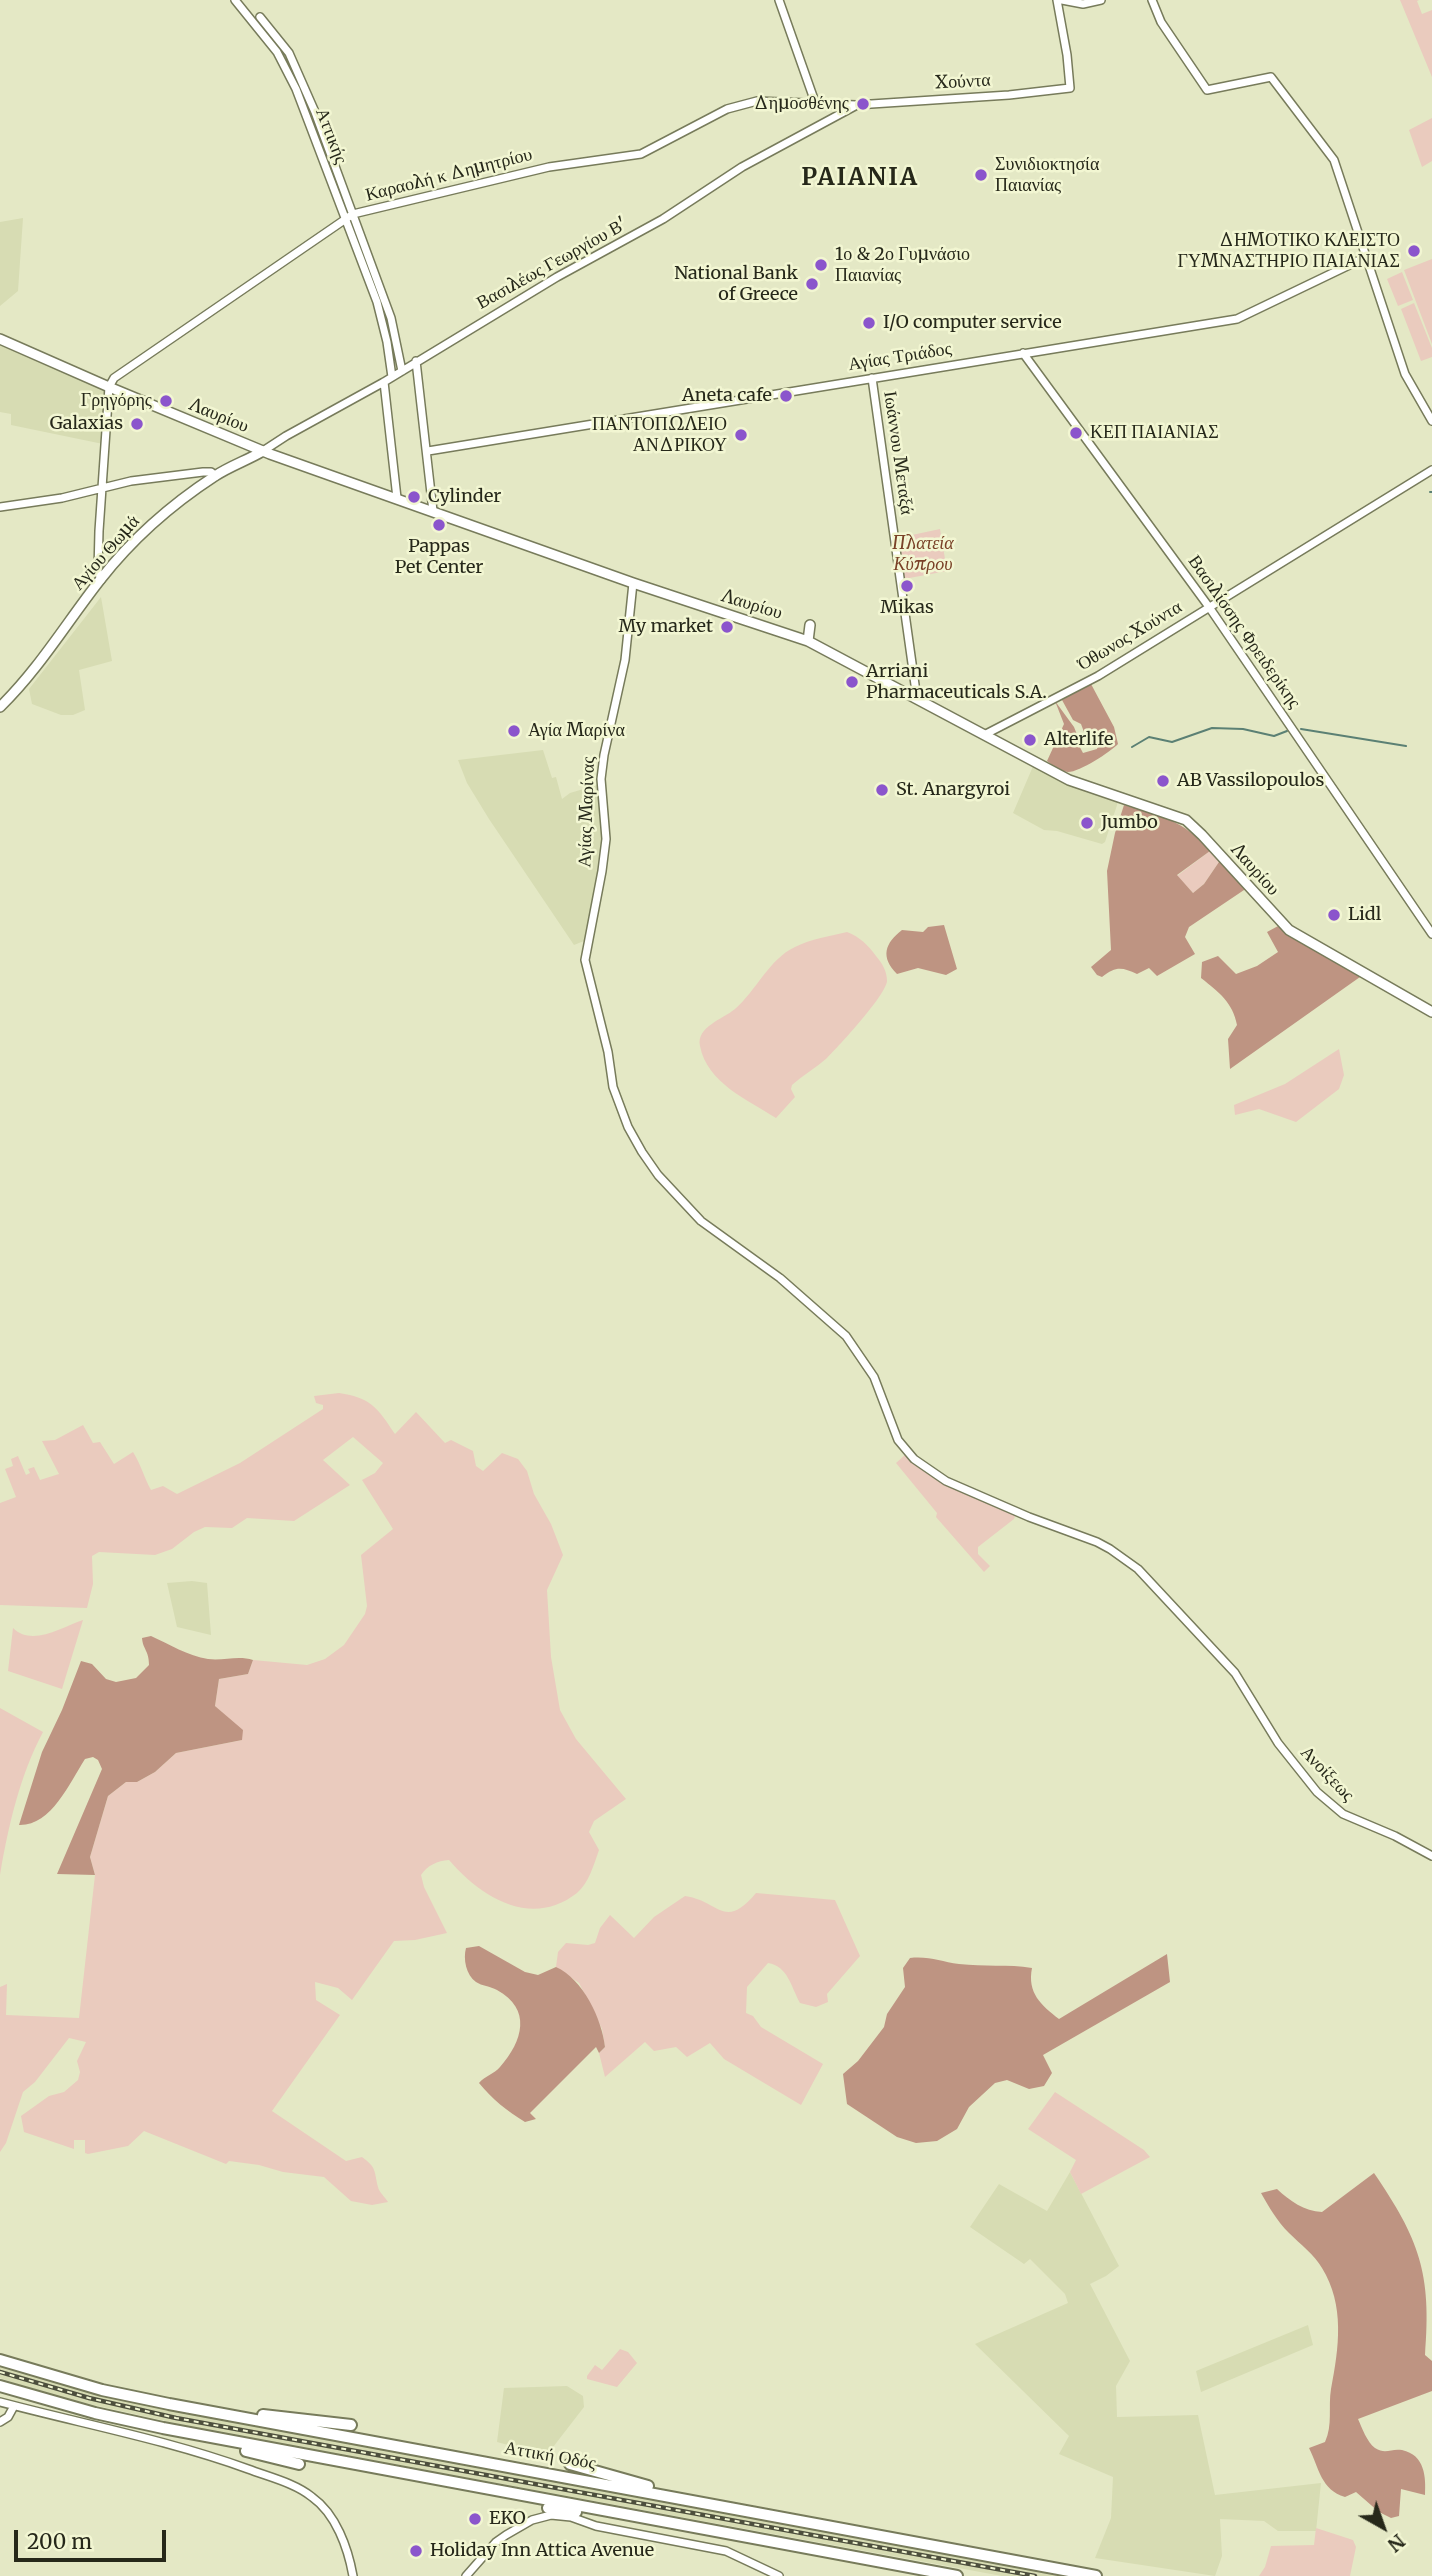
<!DOCTYPE html>
<html>
<head>
<meta charset="utf-8">
<style>
  body { margin:0 }
  #map { position:relative; width:1432px; height:2576px; overflow:hidden; background:#e4e8c5; font-family:Merriweather,serif }
  canvas { display:block }
  .north { position:absolute; left:1348px; top:2492px; width:70px; height:70px; -webkit-text-stroke:5px #f2f6d2; paint-order:stroke; rotate:140deg; font-size:19px; font-weight:700; line-height:28px; text-align:center; color:#26281a }
  .north::after { content:''; display:block; margin:auto; width:24px; height:32px; background:#26281a; clip-path:polygon(50% 0,100% 100%,50% 72%,0 100%) }
  .scale { position:absolute; left:14px; top:2530px; width:152px; height:32px; box-sizing:border-box; border:4px solid #26281a; border-top:0; padding-left:9px; font-size:21px; line-height:24px; white-space:nowrap; color:#26281a; -webkit-text-stroke:5px #f2f6d2; paint-order:stroke }
</style>
</head>
<body>
<div id="map">
<canvas width="1432" height="2576"></canvas>
<div class="north">N</div>
<div class="scale">200 m</div>
</div>
<script>
const g = document.querySelector('canvas').getContext('2d');
g.lineJoin = 'round';
function fill(path, color) { g.fillStyle = color; g.fill(path, 'evenodd'); }
function stroke(path, color, width, dash) { g.strokeStyle = color; g.lineWidth = width; g.lineCap = dash ? 'butt' : 'round'; g.setLineDash(dash || []); g.stroke(path); }
function drawText(font, color, halo, rows, align = 'center') {
  g.font = font + ' Merriweather,serif'; g.lineWidth = 5; g.setLineDash([]); g.textBaseline = 'middle'; g.strokeStyle = halo; g.fillStyle = color; for (const [text, x, y, turn = 0] of rows) {
    g.save(); g.translate(x, y); g.rotate((+turn || 0) * Math.PI / 180); g.textAlign = isNaN(turn) ? turn : align; if (halo) g.strokeText(text, 0, 0); g.fillText(text, 0, 0); g.restore();
  }
}
const built = new Path2D(`
  M23 218 18 291 0 306V222Z
  M0 343 106 389 103 444 11 425V414L0 412Z
  M101 597 112 661 79 670 85 710 73 715H61L32 704 29 689Z
  M543 750 552 778 556 777 562 799 570 793 597 785 603 839 599 873 584 941 574 945 489 819 467 783 458 760Z
  M1034 764 1086 792 1118 802 1105 842 1102 844 1057 831 1044 830 1013 813Z
  M192 1581 207 1583 211 1635 177 1627 167 1583Z
  M1070 2172 1119 2266 1106 2276 1090 2284 1130 2361 1116 2386 1117 2417 1198 2415 1215 2495 1321 2483 1316 2531H1278L1264 2521 1220 2519 1222 2556 1215 2576 1095 2558 1111 2518 1113 2477 1059 2454 1069 2436 975 2344 1068 2303 1065 2294 1030 2259 1024 2264 970 2227 999 2184 1047 2211Z
  M1308 2325 1313 2345 1201 2392 1196 2371Z
  M0 2366 79 2390 1072 2576H1002L202 2429 76 2401 17 2384 0 2378Z
  M567 2386 583 2396 584 2407 550 2451 542 2454 497 2442 504 2388Z`);
const green = new Path2D(`
  M1400 0H1419L1417 1 1422 14 1432 10V77Z
  M1432 118V161L1422 167 1409 130Z
  M1432 259V344L1404 270Z
  M1402 272 1413 300 1398 306 1387 279Z
  M1414 303 1432 348V357L1421 361 1401 309Z
  M940 529 947 571 904 579 898 538Z
  M1210 851 1221 859 1204 884 1193 893 1177 876Z
  M847 932C860 937 868 945 876 956 882 963 887 971 887 981 886 995 839 1046 827 1058 816 1068 803 1075 792 1085L791 1089 795 1097 776 1118C748 1100 707 1083 700 1046 696 1027 723 1019 735 1009 756 991 769 959 795 947 811 939 830 936 847 932Z
  M1339 1049 1344 1075 1339 1089 1296 1122 1259 1109 1235 1115 1234 1105 1285 1084Z
  M339 1393C371 1398 377 1407 395 1434L416 1412 445 1443 451 1440 473 1451 476 1466 483 1471 502 1453 518 1459 527 1471 534 1494 551 1524 563 1555 547 1590 551 1657 560 1710 576 1739 626 1799 594 1821 589 1832 599 1850C594 1864 589 1883 577 1893 531 1929 481 1897 449 1860 437 1861 428 1865 421 1875L424 1887 447 1933 415 1940 394 1941 352 2000 338 1988 315 1982 316 2000 340 2015 272 2111 346 2161 362 2157C377 2168 374 2171 378 2187 379 2192 385 2197 388 2202L372 2205 351 2201 324 2177 283 2172 259 2165 229 2161 226 2164 144 2131 128 2146 88 2154 85 2153V2140H74V2149L24 2132 21 2116 49 2096 64 2092 78 2080 80 2072 77 2061 86 2042 69 2038 35 2082 23 2092 6 2143 0 2152V1987L7 1984 6 2015 79 2018 95 1875 90 1857 108 1796 126 1782H137L155 1772 176 1753 242 1740 227 1717 215 1706 219 1679 248 1674 253 1660 307 1665 325 1659 344 1645 365 1614 367 1606 361 1555 393 1529 362 1480 375 1473 383 1463 353 1437 323 1460 350 1485 294 1521 247 1518 232 1528 205 1527 194 1532 172 1549 155 1555 99 1552 92 1556 93 1584 87 1608 0 1605V1503L16 1497 5 1469 13 1466 11 1459 18 1456 26 1475 30 1473 28 1469 34 1467 40 1480 59 1474 42 1441 55 1440 83 1425 93 1443 100 1442 114 1464 133 1452C141 1465 144 1477 151 1490L163 1486 177 1494 240 1463 323 1409V1405L316 1403 314 1396Z
  M906 1454 912 1460 1016 1514 1014 1519 978 1547V1554L990 1566 984 1572 936 1517 937 1513 896 1463Z
  M83 1620 62 1689 8 1671 13 1628C32 1647 62 1627 83 1620Z
  M0 1708 43 1732C20 1775 8 1827 0 1875Z
  M756 1893 835 1900 860 1956 827 1994 828 2002 816 2007 800 2003C791 1987 788 1966 768 1963L747 1987 746 2013 753 2016 761 2027 823 2064 801 2105 724 2059 710 2043 687 2057 676 2047 654 2051 645 2042 605 2077 599 2053 605 2047 602 2029 579 1983 556 1967 558 1952 566 1943 588 1945 595 1943 600 1928 610 1915 634 1938 654 1917 685 1896C720 1901 724 1931 756 1893Z
  M1055 2092 1144 2150 1150 2157 1081 2194 1070 2172 1076 2160 1028 2129Z
  M620 2349 628 2352 637 2363 617 2387 587 2379V2376L595 2365 602 2370Z
  M1316 2528 1353 2540 1356 2547 1350 2576H1259L1265 2567 1271 2546 1314 2545Z`);
const forest = new Path2D(`
  M1091 684 1114 727 1118 744C1110 752 1080 772 1068 772 1060 771 1053 766 1047 761L1064 724 1055 701 1074 727 1078 737 1075 738 1083 753 1097 749 1099 742 1092 731 1084 732 1081 724 1073 720 1062 700Z
  M1124 805C1163 817 1182 819 1210 851L1177 875 1193 893 1204 884 1221 859 1247 888 1189 927 1185 937 1195 954 1157 976 1149 968 1137 974C1122 967 1116 966 1102 977L1097 975 1091 967 1111 950 1107 871 1115 833Z
  M944 925 957 969 946 975 918 968 897 974C880 957 885 943 902 930L923 932 928 927Z
  M1280 925 1361 973 1360 977 1230 1069 1228 1039 1237 1025C1233 1003 1219 992 1201 978L1202 962 1218 956 1236 974 1257 966 1278 952 1267 932Z
  M151 1636C169 1644 188 1656 208 1659 224 1661 238 1655 253 1660L248 1674 219 1679 215 1706 243 1730 242 1740 176 1753 155 1772 137 1782H126L108 1796 90 1857 95 1875 57 1874 102 1769 98 1760 93 1757 85 1759C69 1784 51 1826 19 1825L42 1752 62 1710 81 1661 92 1664 106 1679 116 1682 136 1678 149 1665C149 1650 143 1650 142 1638Z
  M479 1946 525 1972 538 1975 556 1967C583 1979 602 2019 605 2047L599 2053 596 2047 530 2113 536 2119 525 2122C507 2111 492 2099 479 2083 485 2076 494 2074 500 2067 523 2041 532 2009 497 1990 490 1986 482 1986 476 1982 466 1975 463 1959 466 1948Z
  M1167 1954 1170 1982 1043 2055 1052 2073 1044 2086 1029 2089 1007 2080 995 2083 969 2107 957 2129 937 2141 916 2143 897 2137 847 2104 843 2074 858 2061 884 2027 887 2014 905 1987 903 1968 910 1958C930 1956 941 1962 959 1964 984 1967 1008 1964 1032 1968 1027 1993 1041 2005 1059 2019Z
  M1374 2173C1419 2239 1432 2273 1425 2355L1432 2361V2391L1358 2419C1362 2428 1367 2442 1375 2448 1386 2455 1391 2448 1402 2450 1425 2455 1426 2477 1425 2495L1401 2489 1399 2516 1391 2518 1379 2512 1356 2492 1345 2497C1321 2490 1319 2468 1309 2448L1325 2442C1333 2425 1328 2407 1331 2389 1339 2348 1345 2305 1322 2268 1314 2254 1300 2244 1289 2233 1277 2221 1269 2207 1261 2193L1277 2189C1290 2201 1304 2211 1322 2212Z`);
const stream = new Path2D(`
  M1430 492H1432
  M1301 729 1406 746
  M1132 747 1149 737 1172 742 1212 728 1243 729 1274 736 1287 731`);
const minor = new Path2D(`
  M235 0 277 52 296 89 377 302 387 342 392 377
  M779 0 815 102
  M1062 0 1083 4 1101 0
  M1152 0 1161 22 1207 90 1271 77 1334 160 1405 374 1432 421
  M260 17 289 53 315 112 391 318 402 371
  M1023 353 1209 607 1432 934
  M416 361 433 511
  M872 378 917 699
  M384 382 397 498
  M263 451 286 436 384 382 557 277 663 219 742 167 855 106
  M428 451 1237 319 1366 257
  M0 507 62 498 131 481 203 472H211L216 476
  M101 580 98 571 99 531 109 387 114 378 353 214 549 167 641 154 727 109 757 101 856 105 1009 95 1070 88 1067 55 1057 0
  M633 583 625 660 604 755 601 779 606 839 602 871 585 960 608 1052 613 1087 628 1127 642 1152 658 1175 701 1221 780 1278 846 1336 874 1377 898 1440 914 1459 946 1481 1029 1517 1097 1542 1110 1549 1138 1569 1235 1673 1278 1743 1317 1792 1343 1814 1395 1836 1432 1856
  M984 735 1098 676 1432 470
  M0 2402C83 2424 168 2440 248 2469 269 2477 295 2483 312 2497 336 2514 348 2548 353 2576
  M0 2422 8 2417 14 2406
  M466 2576 496 2542 506 2535 532 2520 551 2515 571 2517 596 2526 726 2551 779 2576`);
const major = new Path2D(`
  M0 339 109 387 270 454 633 583 808 641 1069 780 1186 820 1202 835 1289 930 1432 1012
  M808 641 810 625
  M0 707C39 669 67 622 100 580 132 539 172 504 215 476 230 466 248 460 263 451`);
const highway = new Path2D(`
  M0 2360 102 2390 169 2404 1096 2576
  M0 2386 95 2413 163 2428 957 2576
  M263 2415 351 2425
  M246 2451 299 2464
  M570 2464 648 2486
  M548 2508 576 2512`);
const rail = new Path2D(`
  M0 2372 89 2398 176 2418 1035 2576`);
const markers = [
  [863,104,7,"#8b55cc"],
  [981,175,7,"#8b55cc"],
  [1414,251,7,"#8b55cc"],
  [821,265,7,"#8b55cc"],
  [812,284,7,"#8b55cc"],
  [869,323,7,"#8b55cc"],
  [786,396,7,"#8b55cc"],
  [166,401,7,"#8b55cc"],
  [137,424,7,"#8b55cc"],
  [1076,433,7,"#8b55cc"],
  [741,435,7,"#8b55cc"],
  [414,497,7,"#8b55cc"],
  [439,525,7,"#8b55cc"],
  [907,586,7,"#8b55cc"],
  [727,627,7,"#8b55cc"],
  [852,682,7,"#8b55cc"],
  [514,731,7,"#8b55cc"],
  [1030,740,7,"#8b55cc"],
  [1163,781,7,"#8b55cc"],
  [882,790,7,"#8b55cc"],
  [1087,823,7,"#8b55cc"],
  [1334,915,7,"#8b55cc"],
  [475,2519,7,"#8b55cc"],
  [416,2551,7,"#8b55cc"]
];
const streetNames = [
  ["Χούντα",963,82,-3],
  ["Αττικής",331,136,69],
  ["Καραολή κ Δημητρίου",449,175,-14],
  ["Βασιλέως Γεωργίου Β'",552,264,-29],
  ["Αγίας Τριάδος",900,357,-9],
  ["Λαυρίου",219,416,22],
  ["Ιωάννου Μεταξά",898,453,82],
  ["Αγίου Θωμά",106,553,-49],
  ["Λαυρίου",752,605,17],
  ["Βασιλίσσης Φρειδερίκης",1244,632,55],
  ["Όθωνος Χούντα",1130,636,-31],
  ["Αγίας Μαρίνας",587,812,-88],
  ["Λαυρίου",1255,870,48],
  ["Ανοίξεως",1327,1774,46],
  ["Αττική Οδός",550,2456,10]
];
const poiNames = [
  ["Δημοσθένης",849,104,"right"],
  ["Συνιδιοκτησία",995,165],
  ["Παιανίας",995,186],
  ["ΔΗΜΟΤΙΚΟ ΚΛΕΙΣΤΟ",1400,241,"right"],
  ["ΓΥΜΝΑΣΤΗΡΙΟ ΠΑΙΑΝΙΑΣ",1400,262,"right"],
  ["1ο & 2ο Γυμνάσιο",835,255],
  ["Παιανίας",835,276],
  ["National Bank",798,274,"right"],
  ["of Greece",798,295,"right"],
  ["I/O computer service",883,323],
  ["Aneta cafe",772,396,"right"],
  ["Γρηγόρης",152,401,"right"],
  ["Galaxias",123,424,"right"],
  ["ΠΑΝΤΟΠΩΛΕΙΟ",727,425,"right"],
  ["ΑΝΔΡΙΚΟΥ",727,446,"right"],
  ["ΚΕΠ ΠΑΙΑΝΙΑΣ",1090,433],
  ["Cylinder",428,497],
  ["Pappas",439,547,"center"],
  ["Pet Center",439,568,"center"],
  ["Mikas",907,608,"center"],
  ["My market",713,627,"right"],
  ["Arriani",866,672],
  ["Pharmaceuticals S.A.",866,693],
  ["Αγία Μαρίνα",528,731],
  ["Alterlife",1044,740],
  ["AB Vassilopoulos",1177,781],
  ["St. Anargyroi",896,790],
  ["Jumbo",1101,823],
  ["Lidl",1348,915],
  ["EKO",489,2519],
  ["Holiday Inn Attica Avenue",430,2551]
];
const parkNames = [
  ["Πλατεία",923,544],
  ["Κύπρου",923,565]
];
const districtNames = [
  ["PAIANIA",860,178]
];
fill(built, '#d7dcb3');
fill(green, '#eacbbe');
fill(forest, '#be9482');
stroke(stream, '#5b8074', 2);
stroke(minor, '#777b5b', 10);
stroke(major, '#777b5b', 12);
stroke(highway, '#777b5b', 14);
stroke(minor, '#fff', 7);
stroke(major, '#fff', 9);
stroke(highway, '#fff', 10);
stroke(rail, '#4d4f3d', 4.5);
stroke(rail, '#f2f6d2', 2, [5]);
for (const [x, y, r, color] of markers) { const dot = new Path2D(); dot.arc(x, y, r, 0, 2 * Math.PI); g.fillStyle = color; g.fill(dot); stroke(dot, '#f2f6d2', 2.5); }
drawText('18px', '#26281a', '#f2f6d2', streetNames);
drawText('18px', '#26281a', '#f2f6d2', poiNames, 'left');
drawText('italic 18px', '#794127', '#f2f6d2', parkNames);
g.letterSpacing = '2px';
drawText('bold 24px', '#26281a', '#f2f6d2', districtNames);
g.letterSpacing = '0px';
</script>
</body>
</html>
